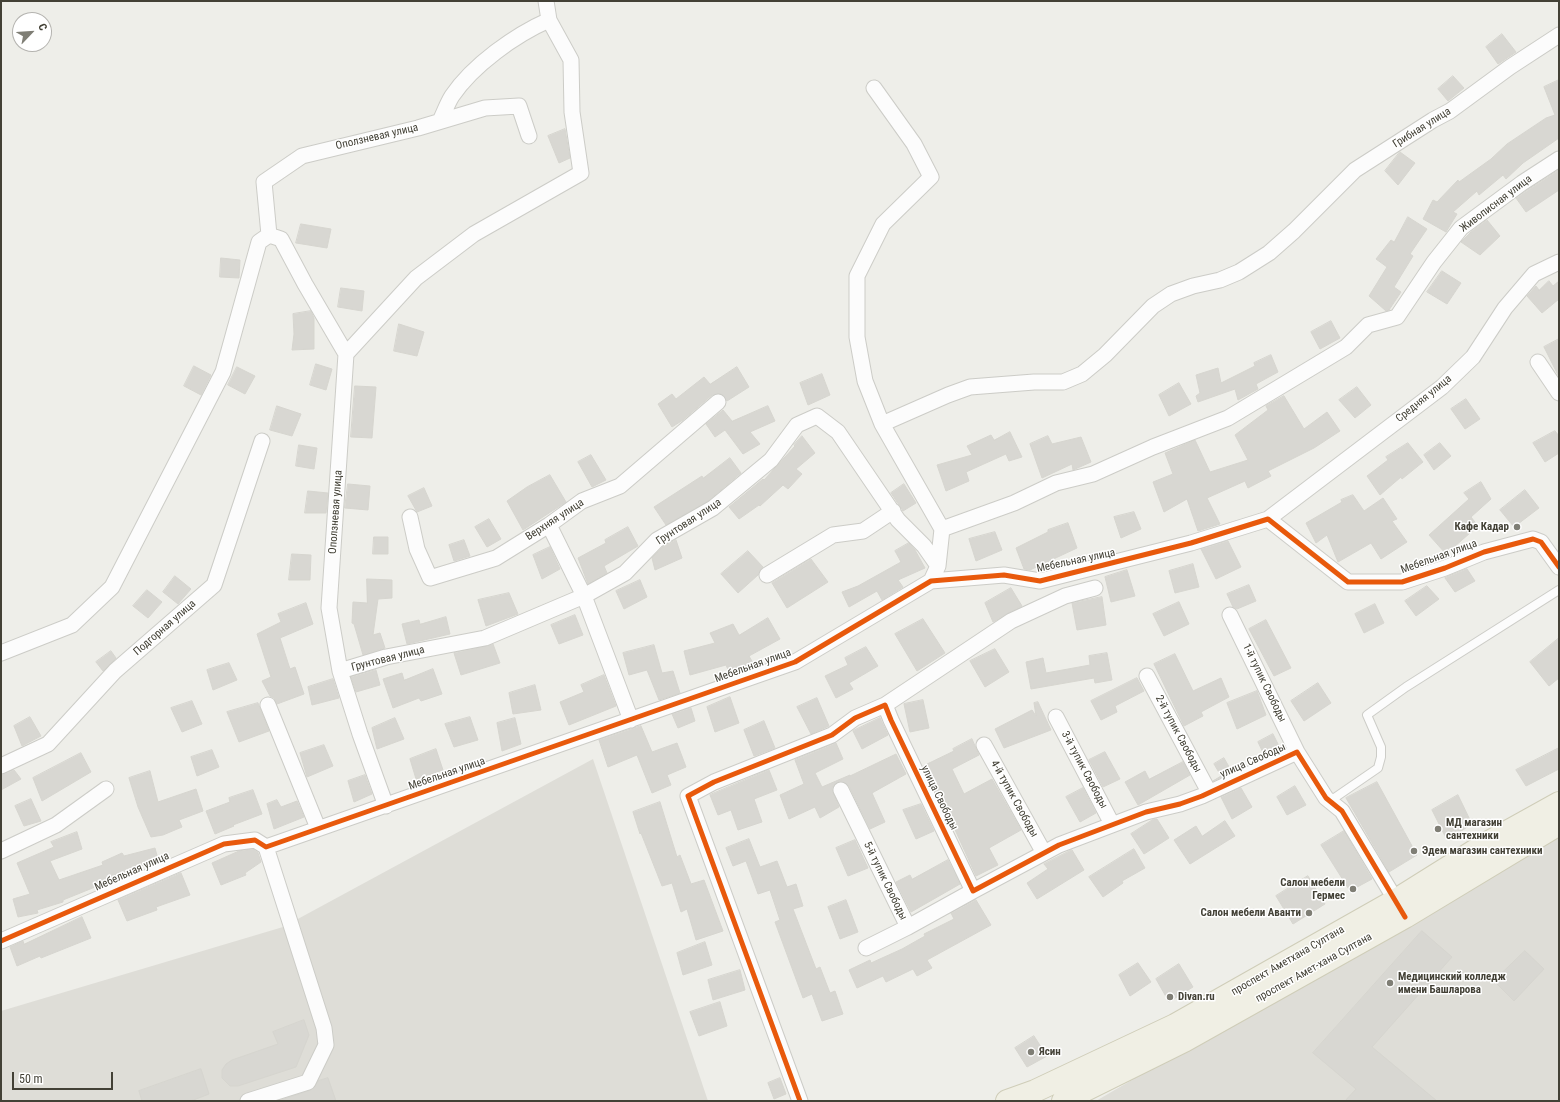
<!DOCTYPE html>
<html>
<head>
<meta charset="utf-8">
<style>
  body { margin:0 }
  #map { position:relative; width:1560px; height:1102px; overflow:hidden; background:#eeeee9; font-family:"Roboto Condensed",sans-serif }
  canvas { display:block }
  .frame { position:absolute; inset:0; border:2px solid #434136; pointer-events:none }
  .north { position:absolute; left:12px; top:12px; width:40px; height:40px; box-sizing:border-box; background:#fff; border:1px solid #b4b3af; border-radius:50%; rotate:65deg; font-size:11px; font-weight:700; line-height:16px; text-align:center; color:#434136 }
  .north::after { content:''; display:block; margin:auto; width:14px; height:18px; background:#7f7e75; clip-path:polygon(50% 0,100% 100%,50% 72%,0 100%) }
  .scale { position:absolute; left:12px; top:1072px; width:101px; height:18px; box-sizing:border-box; border:2px solid #434136; border-top:0; padding-left:5px; font-size:12px; line-height:14px; white-space:nowrap; color:#434136; -webkit-text-stroke:3px #fff; paint-order:stroke }
</style>
</head>
<body>
<div id="map">
<canvas width="1560" height="1102"></canvas>
<div class="frame"></div>
<div class="north">С</div>
<div class="scale">50 m</div>
</div>
<script>
const g = document.querySelector('canvas').getContext('2d');
g.lineJoin = 'round';
function fill(path, color) { g.fillStyle = color; g.fill(path, 'evenodd'); }
function stroke(path, color, width, dash) { g.strokeStyle = color; g.lineWidth = width; g.lineCap = dash ? 'butt' : 'round'; g.setLineDash(dash || []); g.stroke(path); }
function drawText(font, color, halo, rows, align = 'center') {
  g.font = font + ' "Roboto Condensed",sans-serif'; g.lineWidth = 3; g.setLineDash([]); g.textBaseline = 'middle'; g.strokeStyle = halo; g.fillStyle = color; for (const [text, x, y, turn = 0] of rows) {
    g.save(); g.translate(x, y); g.rotate((+turn || 0) * Math.PI / 180); g.textAlign = isNaN(turn) ? turn : align; if (halo) g.strokeText(text, 0, 0); g.fillText(text, 0, 0); g.restore();
  }
}
const industrial = new Path2D(`
  M593 759 708 1101H1V1011L283 927Z
  M1559 830V1101H1096Z`);
const building = new Path2D(`
  M1502 34 1516 52 1498 64 1486 47Z
  M1453 76 1464 88 1448 101 1438 89Z
  M1559 80V138L1523 163 1506 179 1503 175 1479 195 1477 191 1453 212 1457 214 1446 232 1423 219 1433 200 1437 202 1458 180 1459 182 1491 159 1507 144 1546 118 1555 115 1544 87Z
  M565 129 570 158 559 163 548 136Z
  M1400 152 1415 163 1398 185 1385 171Z
  M1559 170V190L1526 212 1516 198Z
  M1408 217 1427 229 1410 254 1413 256 1394 287 1401 292 1389 310 1386 311 1369 296 1387 267 1376 259 1391 240 1394 242Z
  M1487 220 1500 236 1480 255 1461 242 1471 232Z
  M301 224 331 229 327 248 296 243Z
  M221 258 240 260 239 278 220 277Z
  M1442 271 1461 283 1447 304 1427 292Z
  M1549 281 1553 286 1559 281V299L1542 313 1527 296 1536 286 1539 290Z
  M341 288 364 291 362 311 338 307Z
  M311 311 314 318V349L292 350 294 334 293 314Z
  M1331 321 1340 338 1320 349 1311 332Z
  M399 324 424 332 417 356 394 351Z
  M1559 339V377L1544 347Z
  M1271 355 1278 372 1256 384 1258 389 1238 400 1235 389 1198 402 1196 396 1200 393 1196 375 1218 368 1221 383 1255 366 1254 363Z
  M316 364 332 369 326 390 310 385Z
  M194 366 211 375 201 395 184 386Z
  M237 367 255 376 245 394 228 385Z
  M737 367 749 387 727 401 721 394 712 395 683 420 672 427 658 404 672 394 676 399 704 377 710 384Z
  M822 374 830 395 808 405 800 383Z
  M1179 383 1191 404 1169 416 1159 395Z
  M355 386 376 387 372 438 351 437Z
  M1357 387 1371 405 1355 418 1339 400Z
  M1284 396 1304 429 1327 412 1340 431 1314 448 1268 471 1271 476 1248 488 1245 481 1207 498 1220 524 1198 531 1187 499 1164 512 1153 482 1173 474 1165 453 1195 440 1210 472 1248 460 1235 435 1268 410 1266 406Z
  M1466 399 1480 419 1465 429 1451 409Z
  M277 406 301 414 292 436 270 430Z
  M768 406 775 421 750 432 760 444 743 454 725 430 715 437 706 424 723 410 732 421Z
  M1555 431 1559 436V453L1545 462 1533 443Z
  M1010 432 1022 457 1009 461 1006 454 966 472 969 481 946 491 937 465 972 455 967 446 991 435 994 440Z
  M802 436 815 453 796 469 802 474 788 489 783 485 760 506 759 505 739 519 729 507 763 479 764 480 795 446 794 445Z
  M1048 436 1052 444 1081 437 1091 462 1073 470 1072 464 1042 478 1030 444Z
  M1408 443 1423 462 1402 479 1401 477 1380 495 1367 476 1388 460 1386 457Z
  M1440 443 1451 456 1434 470 1424 455Z
  M299 445 317 448 314 469 296 466Z
  M591 455 606 480 592 487 578 462Z
  M730 458 741 473 708 501 666 525 654 507 702 476 703 478Z
  M550 475 566 502 523 530 507 501 527 487Z
  M1481 482 1491 499 1471 517 1478 526 1446 554 1429 535 1469 499 1464 493Z
  M348 484 370 486 368 510 345 508Z
  M904 484 916 503 903 511 891 493Z
  M424 488 432 506 417 512 408 496Z
  M1525 490 1539 508 1514 527 1500 510Z
  M308 491 328 493 326 513H305Z
  M1353 495 1364 511 1383 498 1397 519 1392 521 1407 542 1381 559 1371 543 1338 562 1327 535 1316 543 1306 523 1342 502 1341 500Z
  M1134 512 1141 529 1121 538 1114 517Z
  M489 519 501 539 487 547 475 527Z
  M1068 523 1077 548 1030 570 1024 569 1016 548 1048 532V530Z
  M628 527 638 546 604 566 607 573 588 584 578 558 606 543 605 540Z
  M995 532 1002 550 976 561 969 539Z
  M374 537H388V554H373Z
  M464 540 470 556 454 561 449 545Z
  M676 540 682 558 655 570 652 558 663 547Z
  M1228 541 1241 567 1216 579 1201 549Z
  M909 543 915 550 925 568 898 580 903 587 882 600 877 591 849 607 842 592 858 586 901 562 895 551Z
  M550 547 560 569 542 579 533 555Z
  M748 551 763 567 758 575 738 593 721 574Z
  M292 554 311 555 310 580H289Z
  M811 559 828 582 787 608 772 583Z
  M1193 564 1199 587 1175 593 1169 571Z
  M1467 569 1475 581 1455 592 1445 578Z
  M1127 570 1135 596 1111 602 1105 577Z
  M175 576 191 589 178 604 163 592Z
  M367 579 392 580V598L378 599 373 635 380 633 385 648 363 655 354 624 352 623 353 602 367 603Z
  M640 580 647 597 624 609 616 591Z
  M1249 585 1256 601 1237 609 1233 607 1227 594Z
  M1427 586 1439 599 1416 616 1405 601Z
  M1011 588 1022 606 993 622 985 603Z
  M147 590 162 602 148 618 133 606Z
  M509 593 518 614 486 626 478 600Z
  M1102 597 1106 625 1077 630 1072 603Z
  M1179 602 1189 624 1164 636 1153 614Z
  M306 603 313 624 280 638 290 669 295 667 304 694 277 704 274 698 270 696 262 681 271 677 257 634 281 622 278 614Z
  M1375 604 1384 623 1364 633 1355 614Z
  M575 615 583 635 559 644 551 625Z
  M446 617 450 634 407 644 402 624 419 620 420 624Z
  M768 618 780 639 749 656 753 663 730 674 726 665 690 675 684 651 715 643 710 633 733 624 739 635Z
  M923 619 945 653 917 671 895 634Z
  M1266 620 1291 668 1274 676 1249 629Z
  M1559 638V678L1549 686 1530 662Z
  M493 644 500 663 461 675 454 653Z
  M654 645 662 673 673 671 680 693 659 700 647 670 629 675 623 653Z
  M866 647 878 666 849 683 853 689 836 698 825 676 848 665 845 658Z
  M995 649 1009 672 985 687 970 661Z
  M111 651 116 658 103 671 96 662Z
  M1107 653 1112 680 1095 683 1094 678 1031 689 1026 662 1043 658 1046 673 1090 665 1089 656Z
  M1175 654 1193 691 1221 678 1229 697 1201 712 1203 716 1184 726 1154 664Z
  M229 663 237 680 213 690 207 670Z
  M433 669 442 694 421 701 419 698 393 708 383 679 402 673 404 680Z
  M376 670 380 685 356 692 351 677Z
  M604 675 616 706 569 725 560 702 584 692 581 685Z
  M1137 678 1144 691 1115 706 1117 712 1101 720 1091 701Z
  M333 679 339 698 312 705 308 687Z
  M1318 683 1331 703 1304 721 1291 701Z
  M535 685 541 710 513 714 509 693Z
  M1257 691 1266 715 1237 729 1227 703Z
  M730 697 739 723 715 732 707 707Z
  M817 698 829 726 811 734 797 707Z
  M923 700 929 728 910 732 904 704Z
  M192 701 202 724 182 732 171 708Z
  M1038 702 1051 730 1004 748 995 729 1032 710 1036 716 1034 703Z
  M258 703 269 731 239 742 227 712Z
  M691 708 695 721 678 728 672 714Z
  M30 717 41 736 22 746 14 726Z
  M470 717 478 740 454 747 445 724Z
  M395 718 404 739 377 749 372 728Z
  M515 718 521 744 502 751 497 723Z
  M880 718 888 735 862 749 853 731Z
  M764 721 775 748 754 756 744 730Z
  M641 726 652 752 677 743 686 767 667 775 671 785 652 793 637 755 608 767 599 740Z
  M1273 734 1281 750 1265 757 1258 742Z
  M972 739 979 755 952 769 964 794 992 779 1021 830 989 848 998 865 976 876 952 823 951 824 923 766 954 751 953 749Z
  M836 743 843 759 815 773 822 787 850 775V776L896 754 906 774 872 793 885 822 870 829 849 786 841 781 834 785 832 789 839 807 820 818 815 807 789 819 780 795 804 784 795 760Z
  M324 745 333 766 307 777 300 753Z
  M1559 748V769L1526 786 1516 770Z
  M436 749 443 770 416 779 410 759Z
  M212 750 219 767 197 776 191 757Z
  M1105 752 1120 779 1103 787 1089 760Z
  M81 753 91 772 42 801 33 778Z
  M1224 758 1232 772 1213 781 1221 776 1214 764Z
  M1183 762 1190 775 1138 805 1125 782 1145 771 1149 779Z
  M14 770 21 779 1 790V775Z
  M769 770 777 790 754 799 762 822 738 830 731 810 718 815 710 795Z
  M150 771 158 802 196 789 203 811 179 820 182 827 163 835 151 837 138 807 129 778Z
  M365 775 372 794 354 802 348 781Z
  M1377 782 1417 855 1389 872 1346 798Z
  M1295 786 1306 805 1287 815 1277 797Z
  M1083 788 1096 813 1080 822 1066 797Z
  M1241 788 1252 807 1232 819 1221 797Z
  M253 790 262 814 233 825 234 826 215 834 206 811 230 802 229 798Z
  M1458 795 1472 824 1447 840 1432 810Z
  M31 799 41 821 24 826 15 806Z
  M277 800 281 807 297 801 304 817 274 829 267 804Z
  M660 802 677 857 680 855 691 884 704 880 723 931 696 940 687 909 681 912 672 883 662 886 641 833 640 834 633 812Z
  M921 804 934 831 916 839 903 810Z
  M1154 819H1157L1169 838 1144 854 1131 834Z
  M1225 821 1235 836 1190 864 1174 840 1196 826 1202 836Z
  M1344 831 1372 879 1350 891 1321 845Z
  M77 832 82 849 50 861 59 880 103 865 102 862 122 853 124 856 155 848 158 859 99 883 100 885 63 900V902L37 910 38 913 18 917 13 899 30 894 17 863 54 847 51 842Z
  M749 839 760 867 777 861 787 887 796 884 803 906 793 909 816 969 820 967 830 993 835 991 843 1014 822 1021 812 994 803 998 775 922 780 920 770 890 758 894 746 861 733 866 726 848Z
  M855 840 868 868 848 876 836 848Z
  M253 849 258 853 261 862 245 873 246 875 221 885 212 863 239 851Z
  M1134 849 1145 868 1122 881 1123 883 1103 897 1089 877Z
  M1072 850 1084 870 1037 899 1027 883 1048 869 1044 864Z
  M948 860 960 884 911 912 896 882 910 875 912 879Z
  M181 873 190 895 156 907 157 910 127 921 118 900Z
  M1308 876 1325 904 1293 924 1276 896Z
  M846 900 858 932 840 939 828 907Z
  M976 900 991 925 927 960 932 968 917 976 913 969 886 982 883 976 857 988 849 970 870 960 871 963 902 949 925 936 924 934 954 919 951 913Z
  M82 917 91 938 41 958 40 956 17 966 10 947 23 941 24 944Z
  M1422 931 1452 957 1372 1047 1437 1101H1345L1356 1089 1313 1053Z
  M705 942 712 965 683 975 677 953Z
  M1525 951 1544 969 1514 1001 1494 981Z
  M1138 963 1151 982 1130 996 1119 975Z
  M1179 964 1193 987 1169 1002 1156 979Z
  M740 970 745 990 713 1000 708 980Z
  M720 1002 727 1026 699 1036 690 1012Z
  M304 1020 309 1035 296 1067 238 1086H230L222 1078V1070L226 1064 232 1060 278 1044 273 1032Z
  M1034 1036 1047 1056 1027 1067 1015 1048Z
  M201 1069 209 1094 191 1101H142L139 1091Z
  M328 1078 336 1101H278L311 1090 318 1081Z
  M780 1078 786 1094 774 1099 768 1083Z`);
const lane = new Path2D(`
  M1330 801 1378 768 1381 757V747L1367 715 1406 687 1559 590`);
const street = new Path2D(`
  M874 88 914 144 931 177 883 224 857 276V337L865 381 882 424 942 529
  M440 121C444 113 447 104 452 96 473 65 515 35 549 20
  M269 235 264 182 302 156 418 128 485 108 519 106 529 136
  M346 354 416 278 474 234 581 173 572 112 571 60 549 20 546 1
  M1538 362 1559 393
  M882 424 948 395 970 387 1034 382H1063L1082 374 1105 355 1153 306 1171 294 1193 286 1220 280 1239 272 1269 253 1294 231 1355 170 1433 120 1450 111 1510 67 1559 35
  M410 517 417 549 430 578 496 558 549 525 582 501 620 486 718 402
  M1268 519 1442 387 1473 357 1505 308 1534 274 1559 262
  M549 525 584 596 631 720
  M767 575 833 535 863 531 893 511
  M931 581 938 566 942 529 1014 503 1056 483 1093 474 1153 447 1228 418 1346 347 1368 325 1397 317 1434 262 1461 228 1522 183 1559 159
  M1230 615 1297 752
  M1 653 72 625 112 587 223 372 259 242 269 235 281 239 305 284 346 354 329 608 340 671 360 734 386 806
  M340 671 386 657 485 638 584 596 625 573 657 540 713 508 771 460 797 425 817 416 838 432 898 520 924 546 938 566
  M1147 676 1209 792
  M268 705 318 828
  M885 705 1011 621 1065 596 1095 588
  M1056 717 1112 824
  M984 745 1044 853
  M1 766 48 744 115 671 214 585 262 441
  M841 790 908 927 973 891
  M1 851 56 825 106 789
  M1 941 224 844 255 840 266 847 795 662 931 581 1004 575 1040 581 1191 543 1268 519 1348 582H1402L1445 568 1484 552 1533 539 1541 542 1559 567
  M866 948 908 927
  M248 1101 308 1082 326 1045 324 1028 266 847
  M800 1101 688 796 714 782 832 735 855 718 885 705 891 720 973 891 1059 845 1146 812 1180 804 1202 796 1297 752 1326 798 1342 811 1401 909`);
const primary = new Path2D(`
  M1007 1101 1035 1091 1175 1025 1396 900 1487 843 1559 803
  M1063 1101 1184 1041 1405 917 1559 824`);
const cycleway = new Path2D(`
  M1 941 224 844 255 840 266 847 795 662 931 581 1004 575 1040 581 1191 543 1268 519 1348 582H1402L1445 568 1484 552 1533 539 1541 542 1559 567
  M800 1101 688 796 714 782 832 735 855 718 885 705 891 720 973 891 1059 845 1146 812 1180 804 1202 796 1297 752 1326 798 1342 811 1405 917`);
const markers = [
  [1517,527,4,"#7f7e75"],
  [1438,829,4,"#7f7e75"],
  [1414,851,4,"#7f7e75"],
  [1353,889,4,"#7f7e75"],
  [1309,913,4,"#7f7e75"],
  [1390,983,4,"#7f7e75"],
  [1170,997,4,"#7f7e75"],
  [1031,1052,4,"#7f7e75"]
];
const streetNames = [
  ["Грибная улица",1422,128,-32],
  ["Оползневая улица",377,137,-13],
  ["Живописная улица",1496,204,-37],
  ["Средняя улица",1424,399,-39],
  ["Оползневая улица",336,512,-86],
  ["Верхняя улица",555,520,-33],
  ["Грунтовая улица",689,522,-33],
  ["Мебельная улица",1439,557,-20],
  ["Мебельная улица",1076,561,-12],
  ["Подгорная улица",165,628,-41],
  ["Грунтовая улица",388,659,-14],
  ["Мебельная улица",753,666,-20],
  ["1-й тупик Свободы",1264,683,64],
  ["2-й тупик Свободы",1178,734,62],
  ["улица Свободы",1253,761,-24],
  ["3-й тупик Свободы",1084,770,62],
  ["Мебельная улица",447,774,-19],
  ["улица Свободы",939,798,64],
  ["4-й тупик Свободы",1014,799,61],
  ["Мебельная улица",132,872,-24],
  ["5-й тупик Свободы",885,881,64],
  ["проспект Аметхана Султана",1288,961,-30],
  ["проспект Амет-хана Султана",1314,968,-29]
];
const poiNames = [
  ["Кафе Кадар",1509,527,"right"],
  ["МД магазин",1446,823],
  ["сантехники",1446,836],
  ["Эдем магазин сантехники",1422,851],
  ["Салон мебели",1345,883,"right"],
  ["Гермес",1345,896,"right"],
  ["Салон мебели Аванти",1301,913,"right"],
  ["Медицинский колледж",1398,977],
  ["имени Башларова",1398,990],
  ["Divan.ru",1178,997],
  ["Ясин",1039,1052]
];
fill(industrial, '#deddd7');
fill(building, '#d8d7d2');
stroke(building, '#d6d5cf', 1);
stroke(lane, '#ccccc7', 10);
stroke(street, '#ccccc7', 17);
stroke(primary, '#cfcdb8', 24);
stroke(lane, '#fcfcfc', 8);
stroke(street, '#fcfcfc', 15);
stroke(primary, '#f0efe4', 22);
stroke(cycleway, '#e8590c', 5);
for (const [x, y, r, color] of markers) { const dot = new Path2D(); dot.arc(x, y, r, 0, 2 * Math.PI); g.fillStyle = color; g.fill(dot); stroke(dot, '#fff', 1.5); }
drawText('11px', '#434136', '#fff', streetNames);
drawText('bold 11px', '#434136', '#fff', poiNames, 'left');
</script>
</body>
</html>
